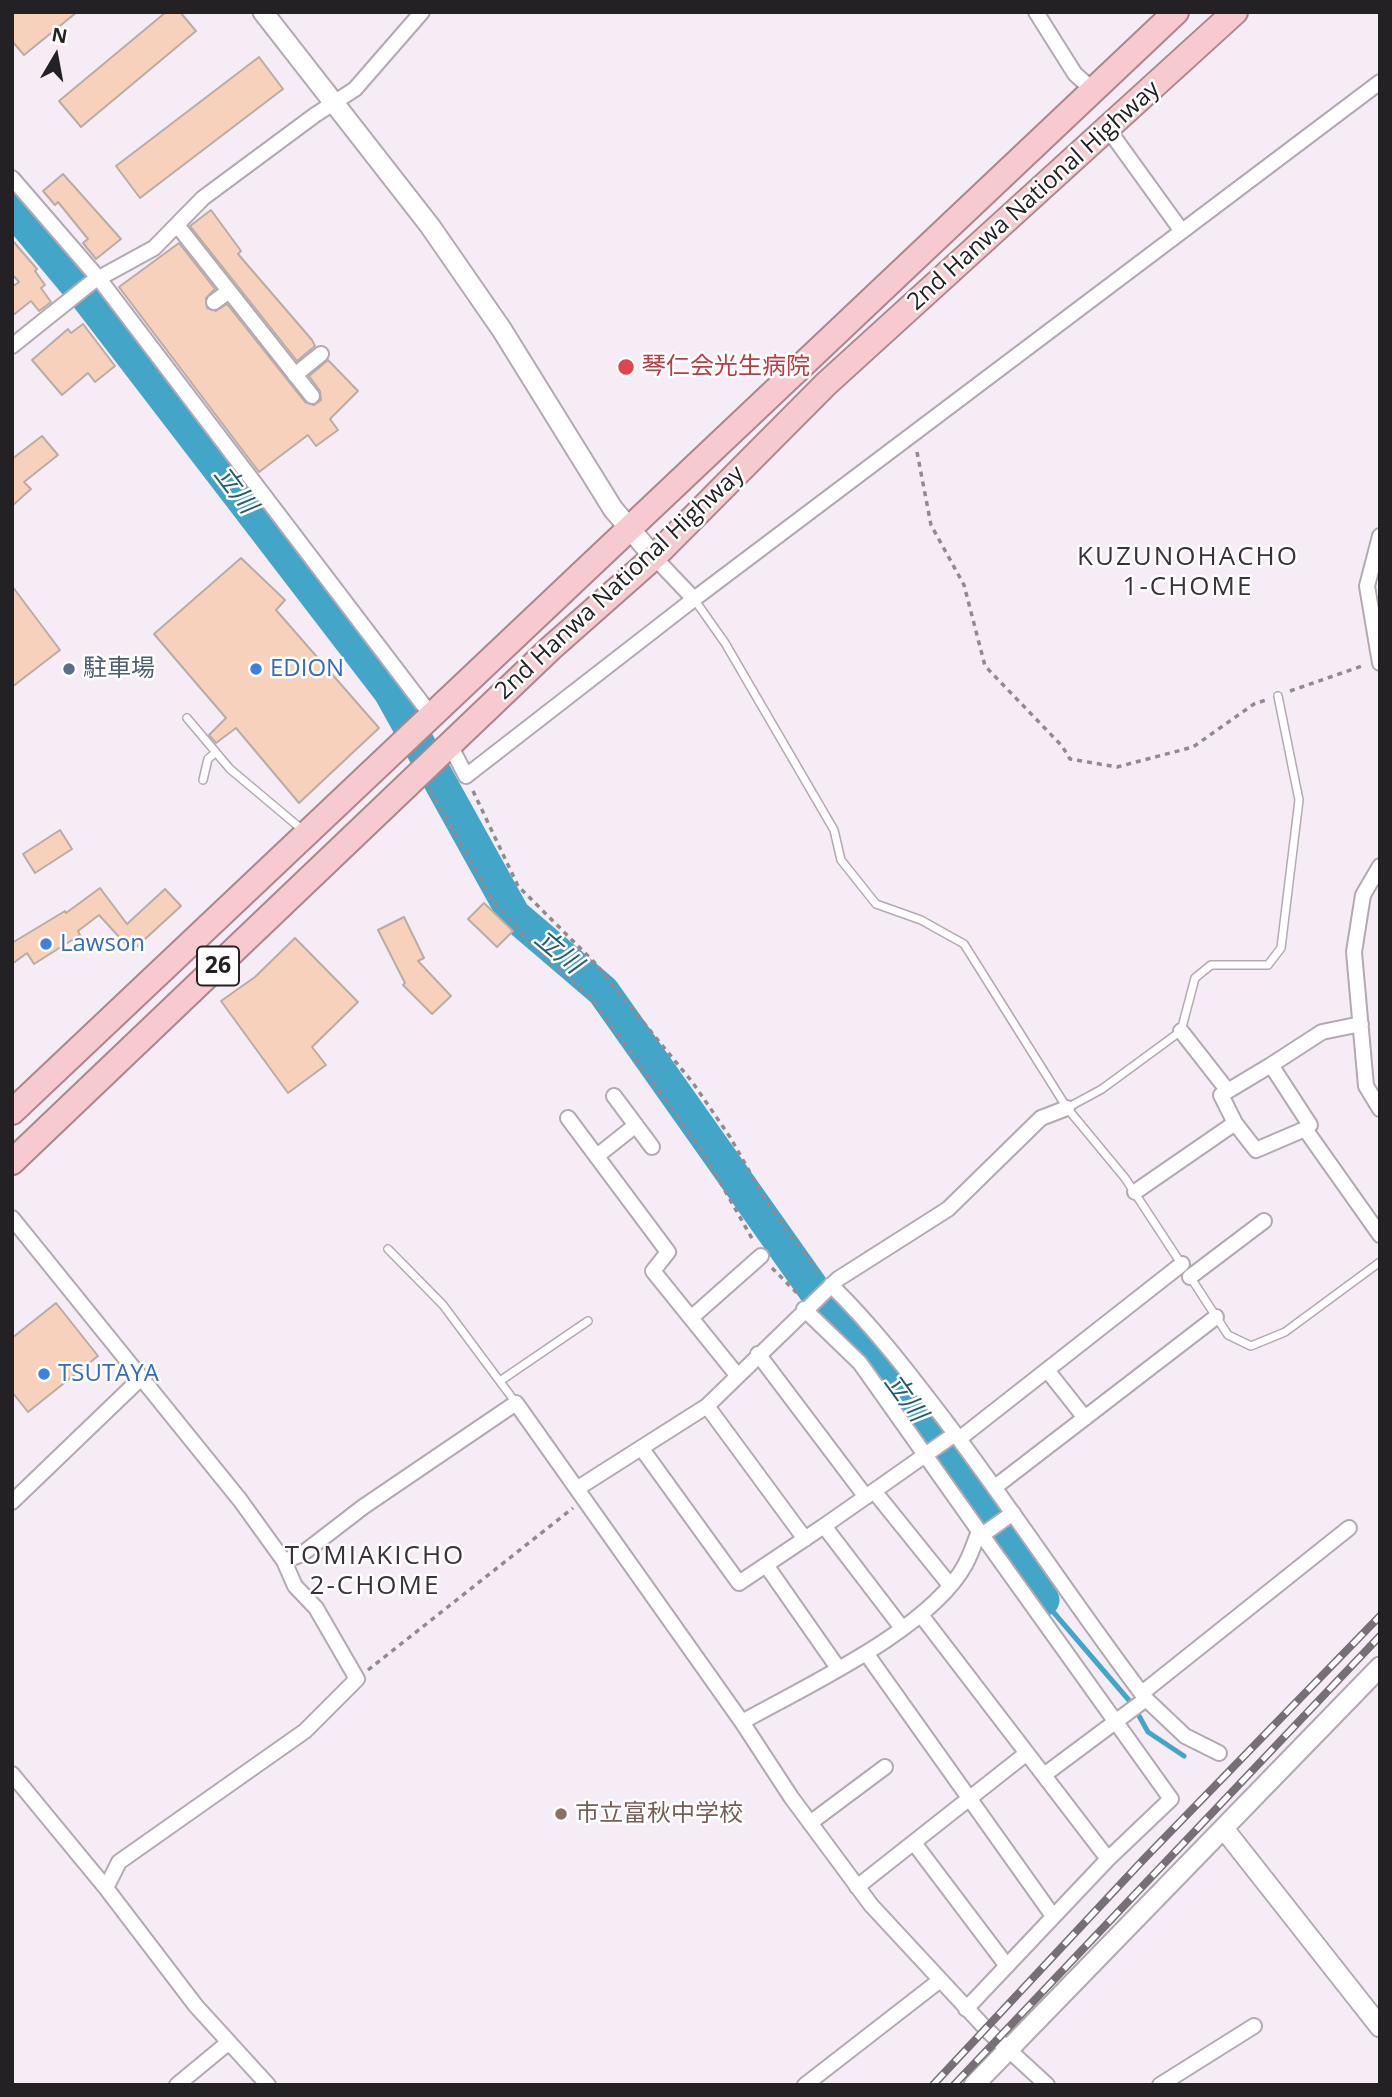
<!DOCTYPE html>
<html>
<head>
<meta charset="utf-8">
<style>
  body { margin:0 }
  #map { position:relative; width:1392px; height:2097px; overflow:hidden; background:#f5ecf6; font-family:"Open Sans",sans-serif }
  canvas { display:block }
  .frame { position:absolute; inset:0; border:14px solid #242124; pointer-events:none }
  .north { position:absolute; left:21px; top:21px; width:70px; height:70px; -webkit-text-stroke:5px #fff; paint-order:stroke; rotate:10deg; font-size:19px; font-weight:700; line-height:28px; text-align:center; color:#242124 }
  .north::after { content:''; display:block; margin:auto; width:24px; height:32px; background:#242124; clip-path:polygon(50% 0,100% 100%,50% 72%,0 100%) }
</style>
</head>
<body>
<div id="map">
<canvas width="1392" height="2097"></canvas>
<div class="frame"></div>
<div class="north">N</div>
</div>
<script>
const g = document.querySelector('canvas').getContext('2d');
g.lineJoin = 'round';
function stroke(path, color, width, dash) { g.strokeStyle = color; g.lineWidth = width; g.lineCap = dash ? 'butt' : 'round'; g.setLineDash(dash || []); g.stroke(path); }
function fill(path, color) { g.fillStyle = color; g.fill(path, 'evenodd'); }
function drawText(font, color, halo, rows, align = 'center') {
  g.font = font + ' "Open Sans","Noto Sans JP",sans-serif'; g.lineWidth = 5; g.setLineDash([]); g.textBaseline = 'middle'; g.strokeStyle = halo; g.fillStyle = color; for (const [text, x, y, turn = 0] of rows) {
    g.save(); g.translate(x, y); g.rotate((+turn || 0) * Math.PI / 180); g.textAlign = isNaN(turn) ? turn : align; if (halo) g.strokeText(text, 0, 0); g.fillText(text, 0, 0); g.restore();
  }
}
const stream = new Path2D(`
  M1043 1600 1133 1705 1148 1732 1184 1756`);
const river = new Path2D(`
  M12 208 77 286
  M86 296 390 692 514 915 603 991 817 1294 856 1331 980 1501 1043 1600`);
const building = new Path2D(`
  M12 12H77L24 55 12 41Z
  M166 12H180L196 31 81 127 59 101Z
  M259 57 283 89 140 198 116 166Z
  M63 174 121 239 96 259 83 243 88 239 58 202 55 205 43 191Z
  M211 210 241 251 238 254 312 340 315 346 297 361 190 226Z
  M12 240 37 269 35 271 45 285 41 288 51 302 39 311 31 301 12 316V287L19 282 12 274Z
  M179 243 215 289 206 298 207 308 216 311 227 304 305 402 314 405 321 400 320 391 309 376 328 360 358 391 330 419 338 430 316 446 308 435 259 472 119 287Z
  M83 324 115 366 95 382 88 373 62 395 32 360 68 329 71 333Z
  M42 436 58 455 24 482 31 489 12 506V459Z
  M241 558 285 600 276 610 379 728 299 803 236 728 216 743 209 735 226 718 154 634Z
  M12 586 60 650 12 687Z
  M60 830 72 849 35 873 23 854Z
  M100 888 127 924 165 889 181 906 132 951 99 915 78 931 80 935 34 964 27 953 12 964V943L65 911 66 913Z
  M484 903 513 931 497 947 468 919Z
  M404 917 424 958 418 961 451 996 432 1014 403 985 405 983 378 930Z
  M295 938 358 1002 312 1047 326 1065 288 1093 221 1001 255 977Z
  M56 1303 98 1356 28 1412 12 1392V1338Z`);
const path = new Path2D(`
  M917 452 931 525 964 585 985 666 1062 746 1070 759 1117 767 1193 747 1254 704 1266 700
  M1290 691 1365 665
  M430 790 493 900 524 936 592 999 702 1150 754 1242
  M473 791 518 886 594 962 693 1083 730 1137 766 1201 821 1276
  M772 1268 799 1295
  M368 1670 573 1508`);
const service = new Path2D(`
  M694 599 725 643 834 830 841 860 876 904 921 920 964 944 1067 1108 1125 1178 1182 1265
  M187 718 230 769 305 832
  M203 780 208 759 215 753
  M1067 1108 1102 1089 1181 1031 1195 978 1211 965H1268L1281 948 1299 800 1278 696
  M388 1249 443 1305 516 1403
  M1189 1275 1228 1335 1251 1346 1285 1332 1380 1262
  M500 1381 588 1321`);
const minor = new Path2D(`
  M1036 12 1075 74 1093 90
  M1108 129 1181 230
  M12 178 100 280 431 715
  M177 225 312 396
  M214 302 229 291
  M12 346 92 282 154 248 203 198 315 115 355 89 422 12
  M295 375 321 354
  M1380 536 1367 586 1380 663
  M654 557 694 599 1380 82
  M450 745 466 776 694 599
  M1380 866 1363 895 1354 952 1366 1086 1380 1109
  M1181 1031 1228 1091
  M1271 1065 1322 1032 1361 1024
  M614 1096 652 1147
  M568 1118 668 1252 653 1271 737 1375
  M1235 1123 1221 1095 1271 1065 1310 1125 1305 1129
  M597 1156 636 1125
  M1135 1192 1235 1123 1256 1150 1305 1129 1380 1235
  M12 1218 240 1500 284 1561 302 1554 363 1507 516 1403 742 1722 791 1797 871 1905 987 2030 1047 2085
  M1190 1277 1264 1221
  M831 1285C873 1326 908 1372 944 1419 1014 1511 1076 1607 1146 1699L1044 1775
  M691 1318 761 1256
  M758 1354 866 1497
  M1047 1370 1085 1418
  M707 1406 805 1539
  M959 1439 1182 1264
  M642 1449 739 1583 824 1526
  M995 1487 1216 1317
  M578 1488 707 1406 838 1279 948 1209 1041 1118 1067 1108
  M874 1491 824 1526 902 1628
  M12 1502 140 1379
  M982 1535 1013 1513
  M766 1565 838 1668
  M949 1584 874 1491 955 1434
  M921 1615 1108 1859
  M866 1653 1053 1916
  M1142 1693 1349 1528
  M1146 1699 1185 1736 1219 1753
  M742 1722C806 1686 930 1629 965 1565 971 1554 975 1542 979 1531L860 1363 804 1309
  M12 1774 106 1888 196 2006 268 2085
  M810 1823 885 1767
  M914 1843 1007 1966
  M857 1887 1027 1753
  M106 1888 119 1862 305 1731 357 1679 316 1608 295 1586 284 1561
  M966 2009 1108 1859 1171 1799 979 1531
  M177 2085 229 2042
  M805 2085 939 1981
  M1160 2085 1254 2026`);
const tertiary = new Path2D(`
  M263 12 430 226 502 330 613 509 654 557
  M1224 1829 1380 2027
  M974 2085 1380 1667`);
const trunk = new Path2D(`
  M12 1112 1176 12
  M12 1162 551 648 654 557 826 384 1235 12`);
const rail = new Path2D(`
  M933 2085 1143 1860 1380 1616
  M954 2085 1380 1636`);
const markers = [
  [626,367,9,"#e0444e"],
  [69,669,7,"#5c6f8a"],
  [256,669,7,"#3f7fe0"],
  [46,944,7,"#3f7fe0"],
  [44,1374,7,"#3f7fe0"],
  [561,1814,7,"#8d6e63"]
];
const shields = [
  [218,966,42]
];
const shieldNames = [
  ["26",218,966]
];
const streetNames = [
  ["2nd Hanwa National Highway",1034,196,-42],
  ["2nd Hanwa National Highway",620,583,-43]
];
const healthNames = [
  ["琴仁会光生病院",642,367]
];
const serviceNames = [
  ["駐車場",83,669]
];
const shopNames = [
  ["EDION",270,669],
  ["Lawson",60,944],
  ["TSUTAYA",58,1374]
];
const educationNames = [
  ["市立富秋中学校",575,1814]
];
const waterNames = [
  ["立川",235,490,53],
  ["立川",558,952,40],
  ["立川",905,1398,54]
];
const neighbourhoodNames = [
  ["KUZUNOHACHO",1188,558],
  ["1-CHOME",1188,588],
  ["TOMIAKICHO",375,1557],
  ["2-CHOME",375,1587]
];
stroke(stream, '#43a6c9', 5);
stroke(river, '#43a6c9', 33);
fill(building, '#f8d1bd');
stroke(building, '#b8aca5', 2);
stroke(service, '#b2a9b3', 10);
stroke(minor, '#b2a9b3', 18);
stroke(tertiary, '#b2a9b3', 23);
stroke(trunk, '#ab868b', 28);
stroke(path, '#918b91', 3.5, [5, 5]);
stroke(service, '#fff', 7);
stroke(minor, '#fff', 14);
stroke(tertiary, '#fff', 19);
stroke(trunk, '#f6cacf', 24);
stroke(rail, '#767076', 8);
stroke(rail, '#fff', 5, [16]);
for (const [x, y, r, color] of markers) { const dot = new Path2D(); dot.arc(x, y, r, 0, 2 * Math.PI); g.fillStyle = color; g.fill(dot); stroke(dot, '#fff', 2.5); }
for (const [x, y, w] of shields) { const box = new Path2D(); box.roundRect(x - w / 2, y - 19.5, w, 39, 5); g.fillStyle = '#fff'; g.fill(box); stroke(box, '#242124', 2); }
drawText('bold 23px', '#242124', null, shieldNames);
drawText('24px', '#242124', '#fff', streetNames);
drawText('24px', '#be3a42', '#fff', healthNames, 'left');
drawText('24px', '#4e5e75', '#fff', serviceNames, 'left');
drawText('24px', '#366cbe', '#fff', shopNames, 'left');
drawText('24px', '#785e54', '#fff', educationNames, 'left');
drawText('italic 26px', '#265b6e', '#fff', waterNames);
g.letterSpacing = '2px';
drawText('26px', '#3a323a', '#fff', neighbourhoodNames);
g.letterSpacing = '0px';
</script>
</body>
</html>
